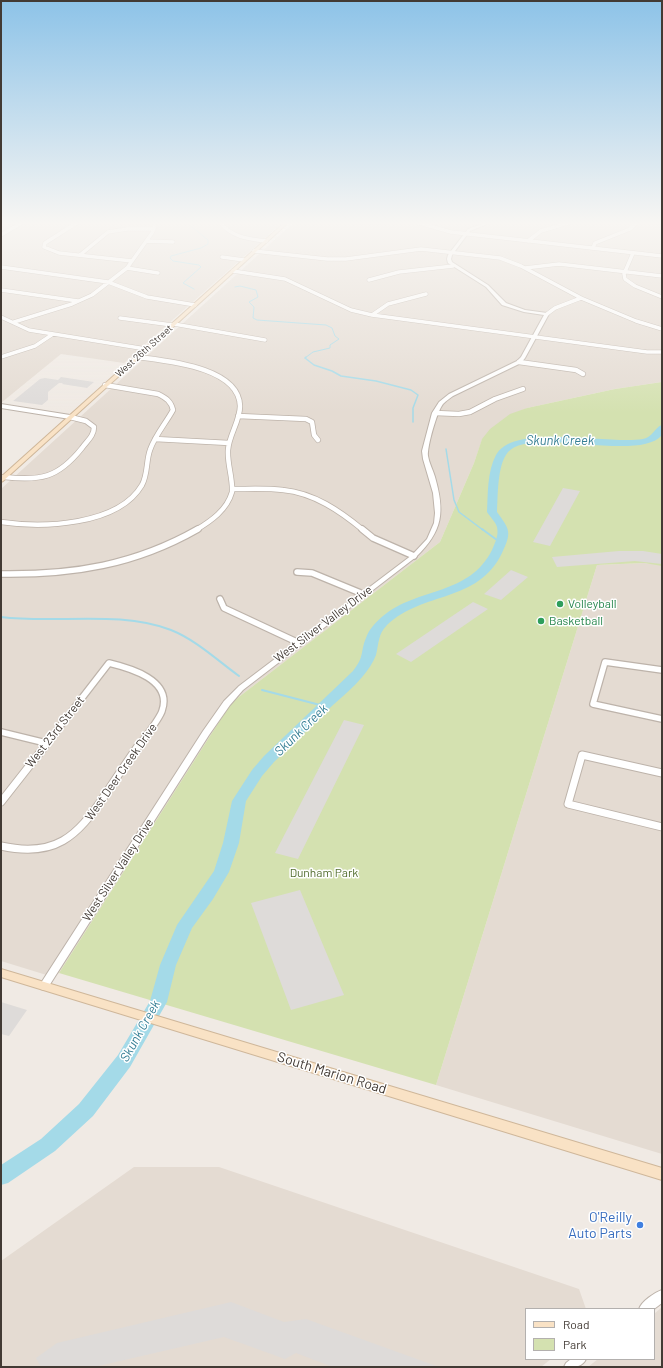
<!DOCTYPE html>
<html>
<head>
<meta charset="utf-8">
<style>
  body { margin:0 }
  #map { position:relative; width:663px; height:1368px; overflow:hidden; background:#f0eae4; font-family:Barlow,sans-serif }
  canvas { display:block }
  .frame { position:absolute; inset:0; border:2px solid #423a34; pointer-events:none }
  .legend { position:absolute; left:525px; top:1308px; width:130px; height:52px; box-sizing:border-box; background:#fff; border:1px solid #b3b0ae; margin:0; padding:5px 7px; list-style:none; font-size:12px; color:#423a34 }
  .legend li { display:flex; align-items:center; gap:8px; height:20px }
  .legend b { width:20px; border:1px solid #b3b0ae }
</style>
</head>
<body>
<div id="map">
<canvas width="663" height="1368"></canvas>
<div class="frame"></div>
<ul class="legend">
<li><b style="height:5px;background:#f9e2c5"></b>Road</li>
<li><b style="height:11px;background:#d4e1b0"></b>Park</li>
</ul>
</div>
<script>
const g = document.querySelector('canvas').getContext('2d');
g.lineJoin = 'round';
function fill(path, color) { g.fillStyle = color; g.fill(path, 'evenodd'); }
function stroke(path, color, width, dash) { g.strokeStyle = color; g.lineWidth = width; g.lineCap = dash ? 'butt' : 'round'; g.setLineDash(dash || []); g.stroke(path); }
function drawText(font, color, halo, rows, align = 'center') {
  g.font = font + ' Barlow,sans-serif'; g.lineWidth = 3; g.setLineDash([]); g.textBaseline = 'middle'; g.strokeStyle = halo; g.fillStyle = color; for (const [text, x, y, turn = 0] of rows) {
    g.save(); g.translate(x, y); g.rotate((+turn || 0) * Math.PI / 180); g.textAlign = isNaN(turn) ? turn : align; if (halo) g.strokeText(text, 0, 0); g.fillText(text, 0, 0); g.restore();
  }
}
const residential = new Path2D(`
  M1 222H283L124 363 61 354 1 403Z
  M294 222H662V382L615 389 527 408 482 440 474 463 440 542 231 703 59 973 53 977 1 961V489Z
  M644 563 662 565V1154L436 1085 597 565Z
  M134 1167H219L579 1289 586 1309H526V1359H551L541 1367H1V1261Z
  M662 1307V1367H588L598 1359H654V1314Z`);
const green = new Path2D(`
  M662 382V566L644 563 597 565 436 1085 59 973 231 703 440 542 474 463 482 439 490 429 510 414 527 408 615 389Z`);
const parking = new Path2D(`
  M61 377 94 382 87 388 62 384 63 383H59L48 392V400L42 405 13 401 40 379 45 378 58 380Z
  M563 488 580 491 550 546 533 542Z
  M619 551H643L662 554V564L635 561 557 567 552 557Z
  M511 570 528 577 501 600 484 594Z
  M473 602 488 609 411 662 396 654Z
  M344 720 364 725 298 859 275 853Z
  M300 890 344 995 291 1010 251 903Z
  M1 1002 27 1010 9 1036 1 1034Z
  M231 1302 284 1322 306 1319 439 1367H333L296 1353 285 1359 224 1337 94 1367H41L36 1358 57 1343Z`);
const streamFar2 = new Path2D(`
  M186 222 208 240V244L201 248 171 256 170 258 173 261 199 265 201 267 183 283 194 289
  M235 287 240 286 256 290 258 297 249 302 254 307 253 318 257 320 326 325 332 328 335 336 339 339 330 345V348L313 352 305 358`);
const streamFar1 = new Path2D(`
  M306 357 305 358 314 365 332 371 341 376 376 381 411 390 418 395 413 408V422
  M446 449 454 500 459 512 483 530`);
const stream = new Path2D(`
  M482 529 501 543
  M1 617C56 624 119 610 171 630 196 640 217 660 239 676
  M262 690 324 706`);
const river = new Path2D(`
  M662 425V435C639 463 531 426 508 452 497 465 498 496 497 512 510 530 512 532 502 553 478 603 423 591 387 625 378 634 379 643 376 655 373 663 368 670 363 676 354 687 343 696 333 705 313 724 294 743 274 762L262 776 246 801 239 843 229 872 213 899 192 928 176 965 167 1002 130 1067 93 1116 55 1151 8 1183 1 1185V1165L41 1139 79 1104 118 1055 150 1001 160 965 177 925 214 871 223 843 232 801 252 770 264 756 353 671C365 656 360 652 366 638 369 629 376 622 383 616 418 587 469 596 492 550 495 543 499 535 497 527 495 521 490 517 487 512 488 494 487 472 496 455 514 422 609 445 643 439 653 437 655 427 662 425Z`);
const minorFar3 = new Path2D(`
  M78 222 45 243 44 247 59 253 132 261
  M220 222C231 237 248 239 266 241
  M359 222H384
  M416 222 451 232 662 256
  M655 222H662
  M1 235 23 222
  M146 241 173 242
  M528 241 541 231 571 222
  M593 248 595 243 630 229 637 222
  M254 251 327 259H346L421 249 500 258 521 266 581 298 636 321 662 329
  M633 253 624 274 625 279 635 286 662 297
  M80 255 108 232 127 229H154
  M222 257 244 260
  M1 267 108 282 147 297 195 305
  M127 268 158 273
  M525 268 559 264 662 276
  M233 271 285 279 351 310 372 315 647 352H662
  M369 280 399 272 453 266
  M1 290 78 301
  M547 314 555 308 581 298
  M372 315 388 304 426 294
  M1 317 29 330 146 349
  M120 318 172 325
  M14 322 72 304 92 295 127 268 152 233 154 229V222
  M174 324 265 340
  M1 357 35 346 53 334
  M138 357 145 358`);
const minorFar2 = new Path2D(`
  M138 357C167 361 239 367 240 406 240 421 229 435 228 450 227 464 233 478 232 492 227 510 211 521 196 530
  M519 362 576 370 583 374
  M435 413 459 414 470 412 495 399 523 389
  M238 416 306 419 312 422 314 435 318 440
  M155 439 229 443
  M4 477C41 481 58 478 82 448 87 441 94 436 94 427L86 421 70 417
  M233 489C249 489 267 488 283 490 314 493 340 511 363 530
  M1 522C42 528 118 526 142 485 148 474 146 461 150 450 155 435 166 423 173 410 171 401 166 398 158 394L105 385`);
const minorFar1 = new Path2D(`
  M362 529 373 538 414 556
  M297 572 312 573 363 594
  M1 574C73 575 135 565 198 529
  M220 599 224 608 299 643
  M662 670 605 662 593 704 662 719
  M1 732 46 743
  M44 747 109 663C130 668 173 680 162 711 159 720 144 738 138 747`);
const minor = new Path2D(`
  M662 773 582 755 568 804 662 827
  M1 802 45 746
  M1 846C55 858 77 837 105 795 116 778 127 762 138 746`);
const tertiary = new Path2D(`
  M488 222H492L470 231 452 255 451 259 452 262 488 285 506 303 525 310 547 313 549 314 525 358 521 363 453 396C450 398 446 401 443 404 437 411 427 447 428 456 429 463 433 470 435 477 445 512 443 531 416 557L243 690 230 705 209 735 47 989 44 990 41 989 39 986 41 983 203 731 224 701 239 686 412 555 427 539 434 523 435 513 433 493 423 459 422 451 432 413 439 402 449 394 517 361 521 357 544 315 524 312 502 305 486 287 448 263 447 259 448 255 468 229Z
  M1 404 70 415 73 417 70 419 1 408Z
  M662 1290V1303L654 1309H639C642 1301 654 1293 662 1290Z
  M571 1359H586C582 1368 573 1367 564 1367L566 1363Z`);
const secondary = new Path2D(`
  M285 222H289L3 481 1 482V477Z
  M1 969 662 1168V1180L1 977Z`);
const markers = [
  [560,604,4,"#2e9e5b"],
  [541,621,4,"#2e9e5b"],
  [640,1225,4,"#3f7fe0"]
];
const farStreetnames = [
  ["West 26th Street",144,351,-42]
];
const leisureNames = [
  ["Volleyball",568,604],
  ["Basketball",549,621]
];
const streetNames = [
  ["West Silver Valley Drive",323,624,-37],
  ["West 23rd Street",55,732,-52],
  ["West Deer Creek Drive",121,772,-55],
  ["West Silver Valley Drive",118,870,-57]
];
const parkNames = [
  ["Dunham Park",324,873]
];
const waterNames = [
  ["Skunk Creek",560,441],
  ["Skunk Creek",301,730,-44],
  ["Skunk Creek",140,1031,-61]
];
const nearStreetnames = [
  ["South Marion Road",332,1073,17]
];
const nearShopnames = [
  ["O'Reilly",632,1217],
  ["Auto Parts",632,1233]
];
fill(residential, '#e4dbd2');
fill(green, '#d4e1b0');
fill(parking, '#dedbd9');
stroke(streamFar2, '#a4dae8', 1);
stroke(streamFar1, '#a4dae8', 1.5);
stroke(stream, '#a4dae8', 2);
fill(river, '#a4dae8');
stroke(minorFar3, '#bdb3aa', 4.5);
stroke(minorFar2, '#bdb3aa', 6);
stroke(minorFar1, '#bdb3aa', 8);
stroke(minor, '#bdb3aa', 9);
stroke(tertiary, '#bdb3aa', 2);
stroke(secondary, '#cfb79a', 2);
stroke(minorFar3, '#fff', 3.5);
stroke(minorFar2, '#fff', 4.5);
stroke(minorFar1, '#fff', 5.5);
stroke(minor, '#fff', 7);
fill(tertiary, '#fff');
fill(secondary, '#f9e2c5');
const sky = g.createLinearGradient(0, 0, 0, 413);
sky.addColorStop(0, '#8dc3e8');
sky.addColorStop(0.54, '#f8f6f3');
sky.addColorStop(1, '#f8f6f300');
g.fillStyle = sky;
g.fillRect(0, 0, 663, 413);
for (const [x, y, r, color] of markers) { const dot = new Path2D(); dot.arc(x, y, r, 0, 2 * Math.PI); g.fillStyle = color; g.fill(dot); stroke(dot, '#fff', 1.5); }
drawText('10px', '#423a34', '#fff', farStreetnames);
drawText('12px', '#27864d', '#fff', leisureNames, 'left');
drawText('12px', '#423a34', '#fff', streetNames);
drawText('12px', '#526d2e', '#fff', parkNames);
drawText('italic 13px', '#347e94', '#fff', waterNames);
drawText('14px', '#423a34', '#fff', nearStreetnames);
drawText('14px', '#366cbe', '#fff', nearShopnames, 'right');
</script>
</body>
</html>
